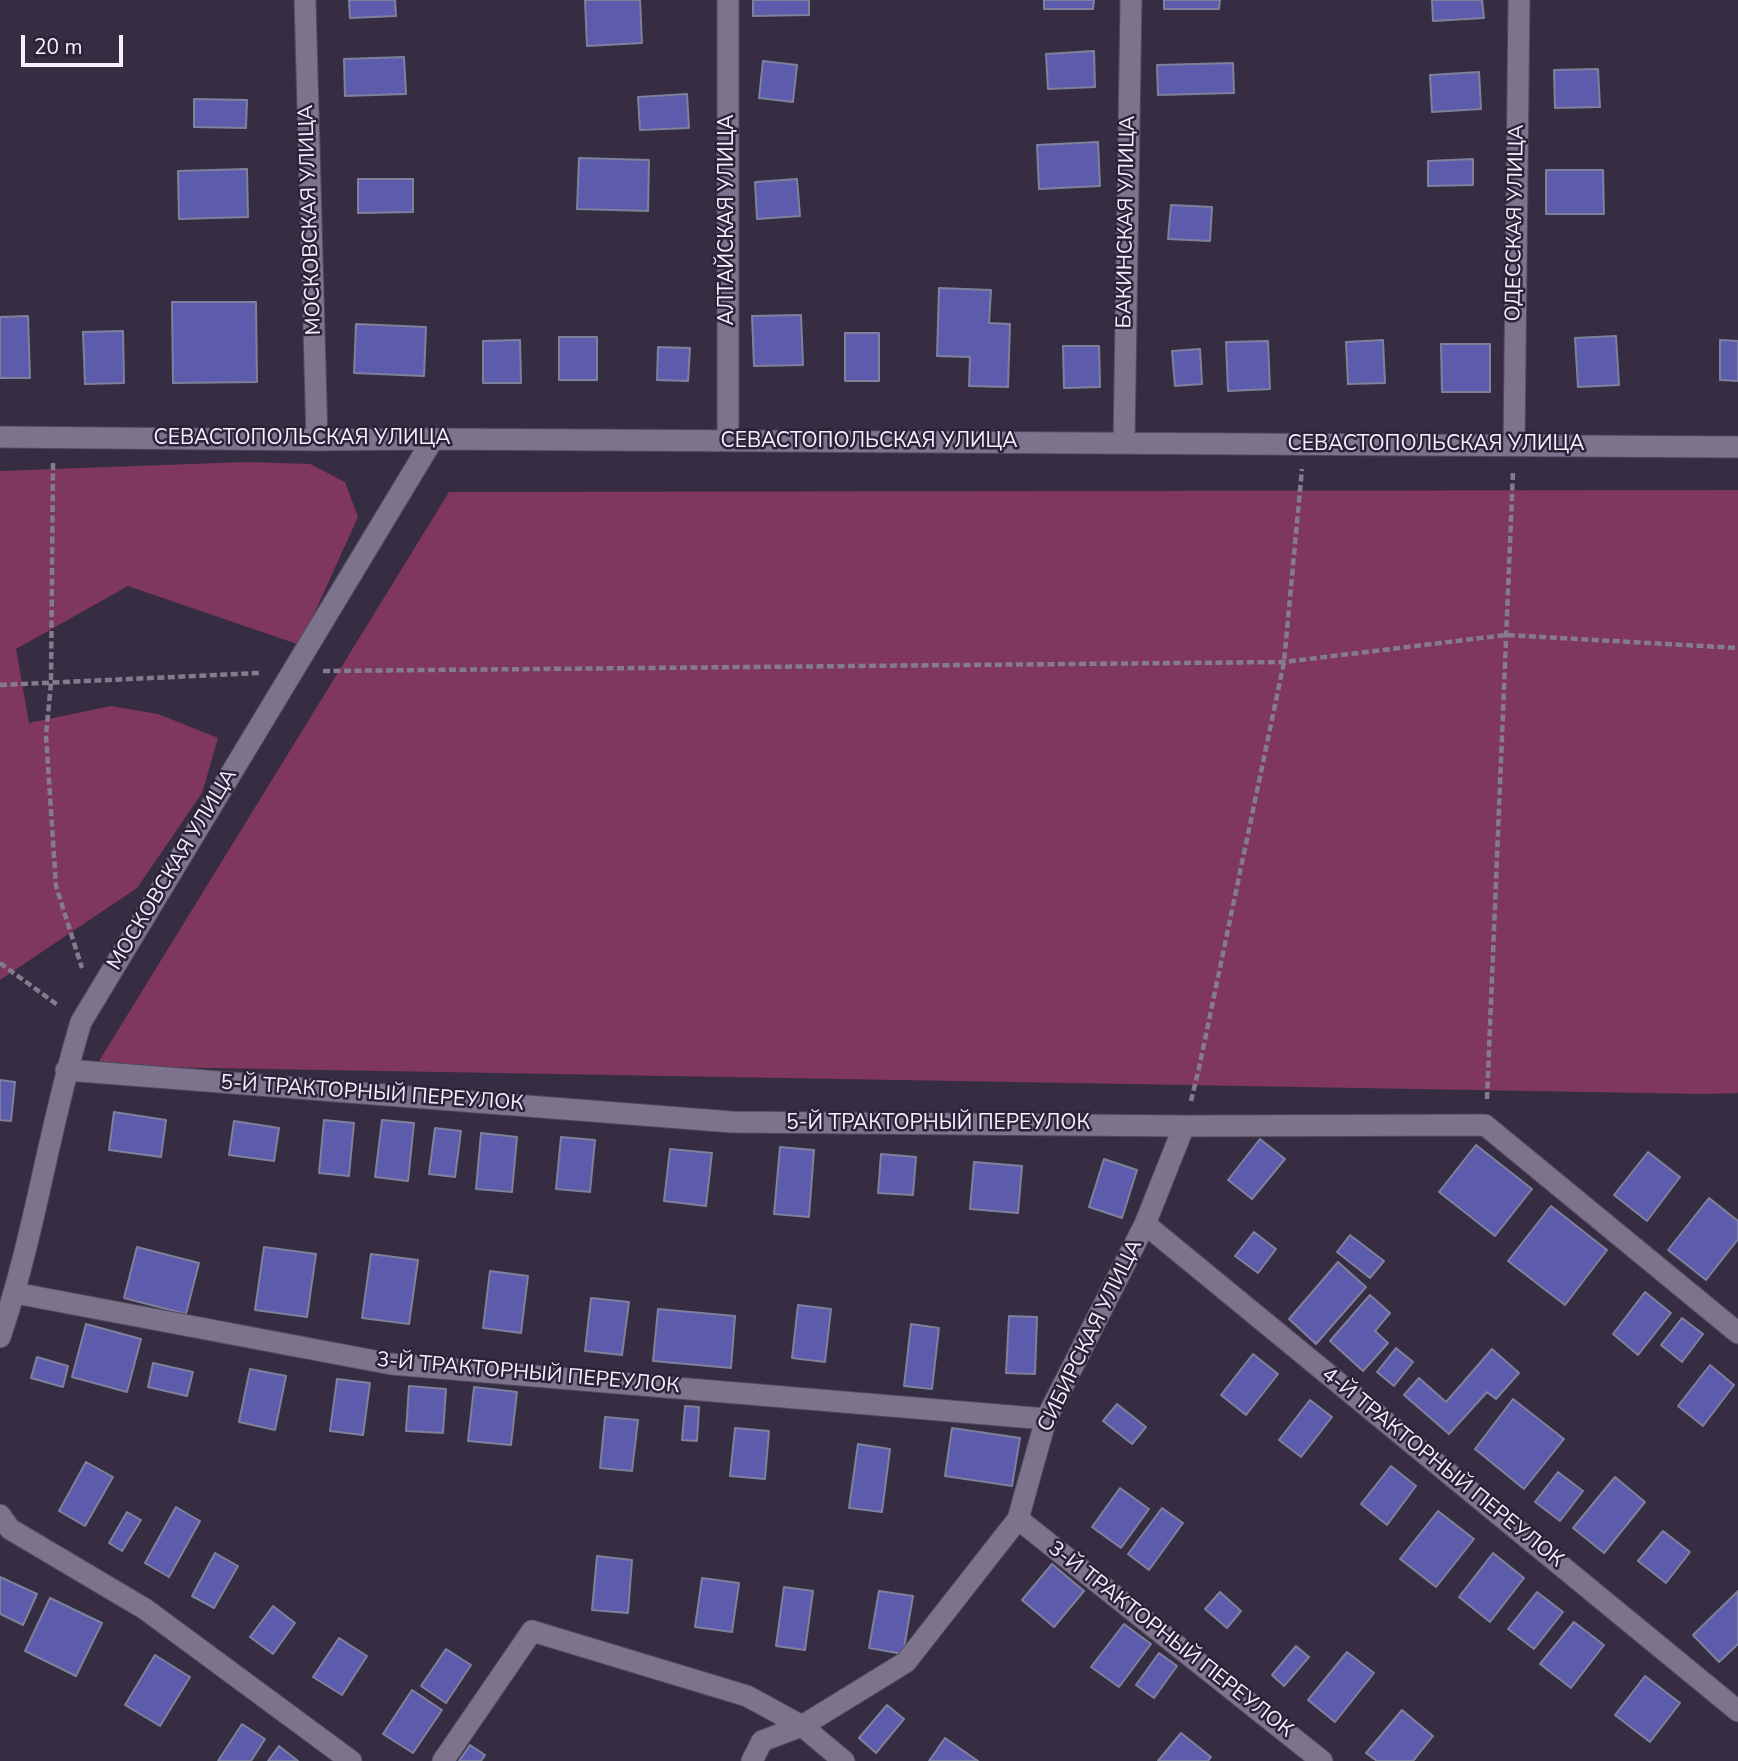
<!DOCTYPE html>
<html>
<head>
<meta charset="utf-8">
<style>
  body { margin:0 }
  #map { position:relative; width:1738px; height:1761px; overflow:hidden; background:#372d43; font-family:"Nunito Sans",sans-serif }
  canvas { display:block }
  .scale { position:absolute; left:21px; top:35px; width:102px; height:32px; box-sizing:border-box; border:4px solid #f5f0fe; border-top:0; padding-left:9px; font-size:21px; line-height:24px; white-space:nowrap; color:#f5f0fe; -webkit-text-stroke:5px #2d2339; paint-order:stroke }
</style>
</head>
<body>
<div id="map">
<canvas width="1738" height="1761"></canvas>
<div class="scale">20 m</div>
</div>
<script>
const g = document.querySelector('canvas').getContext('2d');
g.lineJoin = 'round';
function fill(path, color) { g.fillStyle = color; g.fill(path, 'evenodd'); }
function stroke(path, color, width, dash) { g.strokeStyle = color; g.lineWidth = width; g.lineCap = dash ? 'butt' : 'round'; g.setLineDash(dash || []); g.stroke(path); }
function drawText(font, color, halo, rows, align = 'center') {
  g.font = font + ' "Nunito Sans",sans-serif'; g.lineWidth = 5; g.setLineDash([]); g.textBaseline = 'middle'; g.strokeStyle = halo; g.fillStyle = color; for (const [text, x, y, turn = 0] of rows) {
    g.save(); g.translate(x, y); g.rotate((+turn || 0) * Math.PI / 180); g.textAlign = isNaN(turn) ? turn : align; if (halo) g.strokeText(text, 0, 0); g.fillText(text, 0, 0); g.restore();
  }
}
const green = new Path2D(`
  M246 462 310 464 345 482 358 517 300 645 128 586 16 649 29 723 111 706 158 714 218 738 202 793 137 888 0 980V471Z
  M1738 490V1093L1703 1094 96 1066 449 492Z`);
const building = new Path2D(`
  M349 0H395L396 16 350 18Z
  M585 0H640L642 43 587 46Z
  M753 0H809V15L753 16Z
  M1044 0H1094L1093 9H1044Z
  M1164 0H1220L1219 9H1164Z
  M1432 0H1482L1484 18 1433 21Z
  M1094 51 1095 87 1048 89 1046 54Z
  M404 57 406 94 345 96 344 59Z
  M763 61 797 65 793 102 759 98Z
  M1233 63 1234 93 1158 95 1157 65Z
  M1598 69 1600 107 1555 108 1554 70Z
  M1479 72 1481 109 1432 112 1430 75Z
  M687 94 689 128 640 130 638 97Z
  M194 99 247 100 246 128 194 127Z
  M1098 142 1100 186 1039 189 1037 145Z
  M579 158 649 160 648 211 577 209Z
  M1473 159V185L1428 186V161Z
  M247 169 248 217 179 219 178 171Z
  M1546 170H1603L1604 214H1546Z
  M358 179H413V212L358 213Z
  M797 179 800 216 757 219 755 182Z
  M1171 205 1212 207 1210 241 1168 239Z
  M939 288 991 290 989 323 1010 324 1008 387 969 386 970 357 937 356Z
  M172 302H256L257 382 173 383Z
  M801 315 803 365 754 366 752 316Z
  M28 316 30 378H0V317Z
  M356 324 426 327 424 376 354 373Z
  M123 331 124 383 85 384 83 332Z
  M845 333H879V381H845Z
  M1616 336 1619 385 1578 387 1575 338Z
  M559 337H597V380H559Z
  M520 340 521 383H483V341Z
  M1383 340 1385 383 1348 384 1346 342Z
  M1720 340 1738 341V381L1720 380Z
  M1268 341 1270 389 1228 391 1226 342Z
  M1441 344H1490V392H1442Z
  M1063 346H1099L1100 387 1064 388Z
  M658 347 690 348 688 381 657 380Z
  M1200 349 1202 384 1175 386 1172 351Z
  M0 1080 15 1082 11 1121 0 1120Z
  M114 1112 166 1120 161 1157 109 1150Z
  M324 1120 354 1123 349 1176 319 1173Z
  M382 1120 414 1123 408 1181 375 1177Z
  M234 1121 279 1128 274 1161 229 1155Z
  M435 1128 461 1131 455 1177 429 1174Z
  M481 1133 517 1137 512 1192 476 1189Z
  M561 1137 595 1140 590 1192 556 1189Z
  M1260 1139 1285 1159 1252 1199 1228 1180Z
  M1476 1145 1532 1189 1495 1236 1439 1192Z
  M780 1147 814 1150 809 1217 774 1214Z
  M670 1149 712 1153 706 1206 664 1201Z
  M1648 1152 1680 1177 1647 1221 1614 1195Z
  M881 1154 916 1157 913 1195 878 1193Z
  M1104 1159 1137 1170 1122 1218 1089 1207Z
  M974 1162 1022 1166 1018 1213 970 1209Z
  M1709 1198 1738 1221V1239L1706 1280 1668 1250Z
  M1551 1206 1607 1250 1565 1305 1508 1261Z
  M1254 1232 1276 1249 1258 1273 1235 1256Z
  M1350 1235 1384 1261 1370 1278 1337 1252Z
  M137 1247 199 1263 186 1314 124 1298Z
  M264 1247 316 1254 307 1317 255 1310Z
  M371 1254 418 1260 409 1324 362 1318Z
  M1338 1262 1366 1287 1316 1344 1289 1319Z
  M490 1271 528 1276 521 1333 483 1328Z
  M1645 1292 1671 1313 1638 1355 1613 1334Z
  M1370 1295 1390 1313 1375 1331 1388 1343 1363 1371 1330 1341Z
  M591 1298 629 1302 622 1355 585 1351Z
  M798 1305 831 1309 825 1362 792 1358Z
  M658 1309 735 1316 731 1368 653 1361Z
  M1009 1316 1037 1317 1035 1374 1006 1373Z
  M1682 1318 1703 1334 1682 1362 1661 1345Z
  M86 1324 141 1339 127 1392 72 1377Z
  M911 1324 939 1328 932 1389 904 1386Z
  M1396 1348 1413 1362 1394 1386 1377 1372Z
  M1492 1349 1519 1373 1496 1399 1487 1392 1449 1434 1404 1395 1419 1378 1446 1402Z
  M1253 1354 1278 1374 1246 1415 1221 1395Z
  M37 1357 68 1366 63 1387 31 1378Z
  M153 1363 193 1372 187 1396 148 1387Z
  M1710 1365 1734 1385 1703 1426 1678 1406Z
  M250 1369 286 1376 275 1430 239 1422Z
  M337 1379 370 1383 363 1435 330 1431Z
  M409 1386 446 1389 443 1433 406 1431Z
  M474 1387 517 1392 511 1445 468 1441Z
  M1513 1399 1564 1439 1524 1489 1475 1449Z
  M1310 1400 1332 1417 1301 1457 1279 1440Z
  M1117 1404 1146 1427 1132 1444 1103 1421Z
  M685 1406 699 1407 697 1441 682 1440Z
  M605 1417 638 1420 632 1471 600 1468Z
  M735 1428 769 1431 765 1479 730 1476Z
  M952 1428 1020 1438 1012 1486 945 1476Z
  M858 1444 890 1449 882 1512 849 1508Z
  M86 1462 113 1477 85 1526 59 1511Z
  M1391 1466 1416 1486 1387 1525 1361 1504Z
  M1558 1472 1583 1491 1560 1521 1535 1502Z
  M1615 1477 1645 1502 1604 1553 1573 1528Z
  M1120 1488 1149 1509 1121 1548 1092 1527Z
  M176 1507 200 1521 169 1577 145 1563Z
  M1162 1508 1183 1523 1149 1570 1128 1554Z
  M1438 1511 1474 1539 1436 1587 1400 1559Z
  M127 1512 141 1520 122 1551 109 1543Z
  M1663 1531 1690 1552 1666 1583 1638 1561Z
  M215 1553 238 1566 214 1608 192 1596Z
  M1493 1553 1524 1578 1490 1622 1459 1597Z
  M597 1556 632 1560 628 1613 592 1610Z
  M1052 1564 1084 1591 1054 1627 1022 1600Z
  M0 1577 37 1594 23 1625 0 1614Z
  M702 1578 739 1583 732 1632 695 1627Z
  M784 1587 813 1591 805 1650 776 1646Z
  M879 1591 913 1596 903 1654 869 1648Z
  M1738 1591V1644L1719 1662 1693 1635Z
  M1220 1592 1241 1611 1227 1628 1205 1609Z
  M1537 1592 1563 1612 1534 1649 1508 1629Z
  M50 1598 102 1623 76 1676 25 1651Z
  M273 1606 295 1623 273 1654 250 1637Z
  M1574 1622 1604 1645 1571 1688 1540 1664Z
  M1124 1624 1151 1644 1119 1687 1091 1667Z
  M339 1638 367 1656 342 1695 313 1677Z
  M1296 1646 1309 1657 1284 1686 1272 1675Z
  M446 1649 471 1665 446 1703 421 1686Z
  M1347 1652 1374 1673 1335 1722 1308 1700Z
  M1159 1653 1177 1666 1154 1698 1136 1685Z
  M155 1655 190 1677 160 1726 125 1705Z
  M1645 1676 1680 1703 1650 1742 1615 1715Z
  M412 1690 442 1710 413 1753 383 1734Z
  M887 1705 904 1719 876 1753 859 1738Z
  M1402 1710 1433 1736 1413 1761H1377L1366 1753Z
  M242 1724 265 1739 251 1761H218Z
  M1181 1733 1211 1757 1208 1761H1158Z
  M945 1738 978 1761H929Z
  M470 1745 485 1755 481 1761H459Z
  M279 1746 298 1761H268Z`);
const path = new Path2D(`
  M53 463 51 683 46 735 56 886 82 968
  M323 671 1284 662 1506 635 1738 648
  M0 685 259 673
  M0 963 59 1006
  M1487 1099 1513 471
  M1191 1101 1199 1068 1284 662 1302 469`);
const street = new Path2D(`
  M305 0 317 440
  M728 0V441
  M0 437 317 440 433 439 1738 447
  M1124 443 1131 0
  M1514 446 1519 0
  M66 1070 732 1122 1184 1126 1485 1125 1738 1333
  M1145 1224 1738 1711
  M15 1293 391 1364 1046 1419
  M0 1337C35 1235 49 1126 81 1022L433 439
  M0 1515 10 1529 145 1609 351 1761
  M1018 1519 1322 1761
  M443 1761 532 1631 747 1696 802 1726 844 1761
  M752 1761 762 1741 802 1726 906 1662 1018 1519 1046 1419 1145 1224 1184 1126`);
const streetNames = [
  ["МОСКОВСКАЯ УЛИЦА",311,220,-92],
  ["АЛТАЙСКАЯ УЛИЦА",728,220,-90],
  ["БАКИНСКАЯ УЛИЦА",1127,222,-89],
  ["ОДЕССКАЯ УЛИЦА",1516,223,-89],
  ["СЕВАСТОПОЛЬСКАЯ УЛИЦА",302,439],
  ["СЕВАСТОПОЛЬСКАЯ УЛИЦА",869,442],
  ["СЕВАСТОПОЛЬСКАЯ УЛИЦА",1436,445],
  ["МОСКОВСКАЯ УЛИЦА",173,870,-59],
  ["5-Й ТРАКТОРНЫЙ ПЕРЕУЛОК",372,1094,4],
  ["5-Й ТРАКТОРНЫЙ ПЕРЕУЛОК",938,1124],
  ["СИБИРСКАЯ УЛИЦА",1091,1336,-64],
  ["3-Й ТРАКТОРНЫЙ ПЕРЕУЛОК",528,1374,5],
  ["4-Й ТРАКТОРНЫЙ ПЕРЕУЛОК",1442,1468,39],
  ["3-Й ТРАКТОРНЫЙ ПЕРЕУЛОК",1170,1640,38]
];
fill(green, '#80375d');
fill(building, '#5c5bac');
stroke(building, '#7e819b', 2);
stroke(street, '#524a5c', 23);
stroke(path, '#847c8e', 4.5, [7, 3.5]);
stroke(street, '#7d738c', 21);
drawText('21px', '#f5f0fe', '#2d2339', streetNames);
</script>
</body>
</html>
